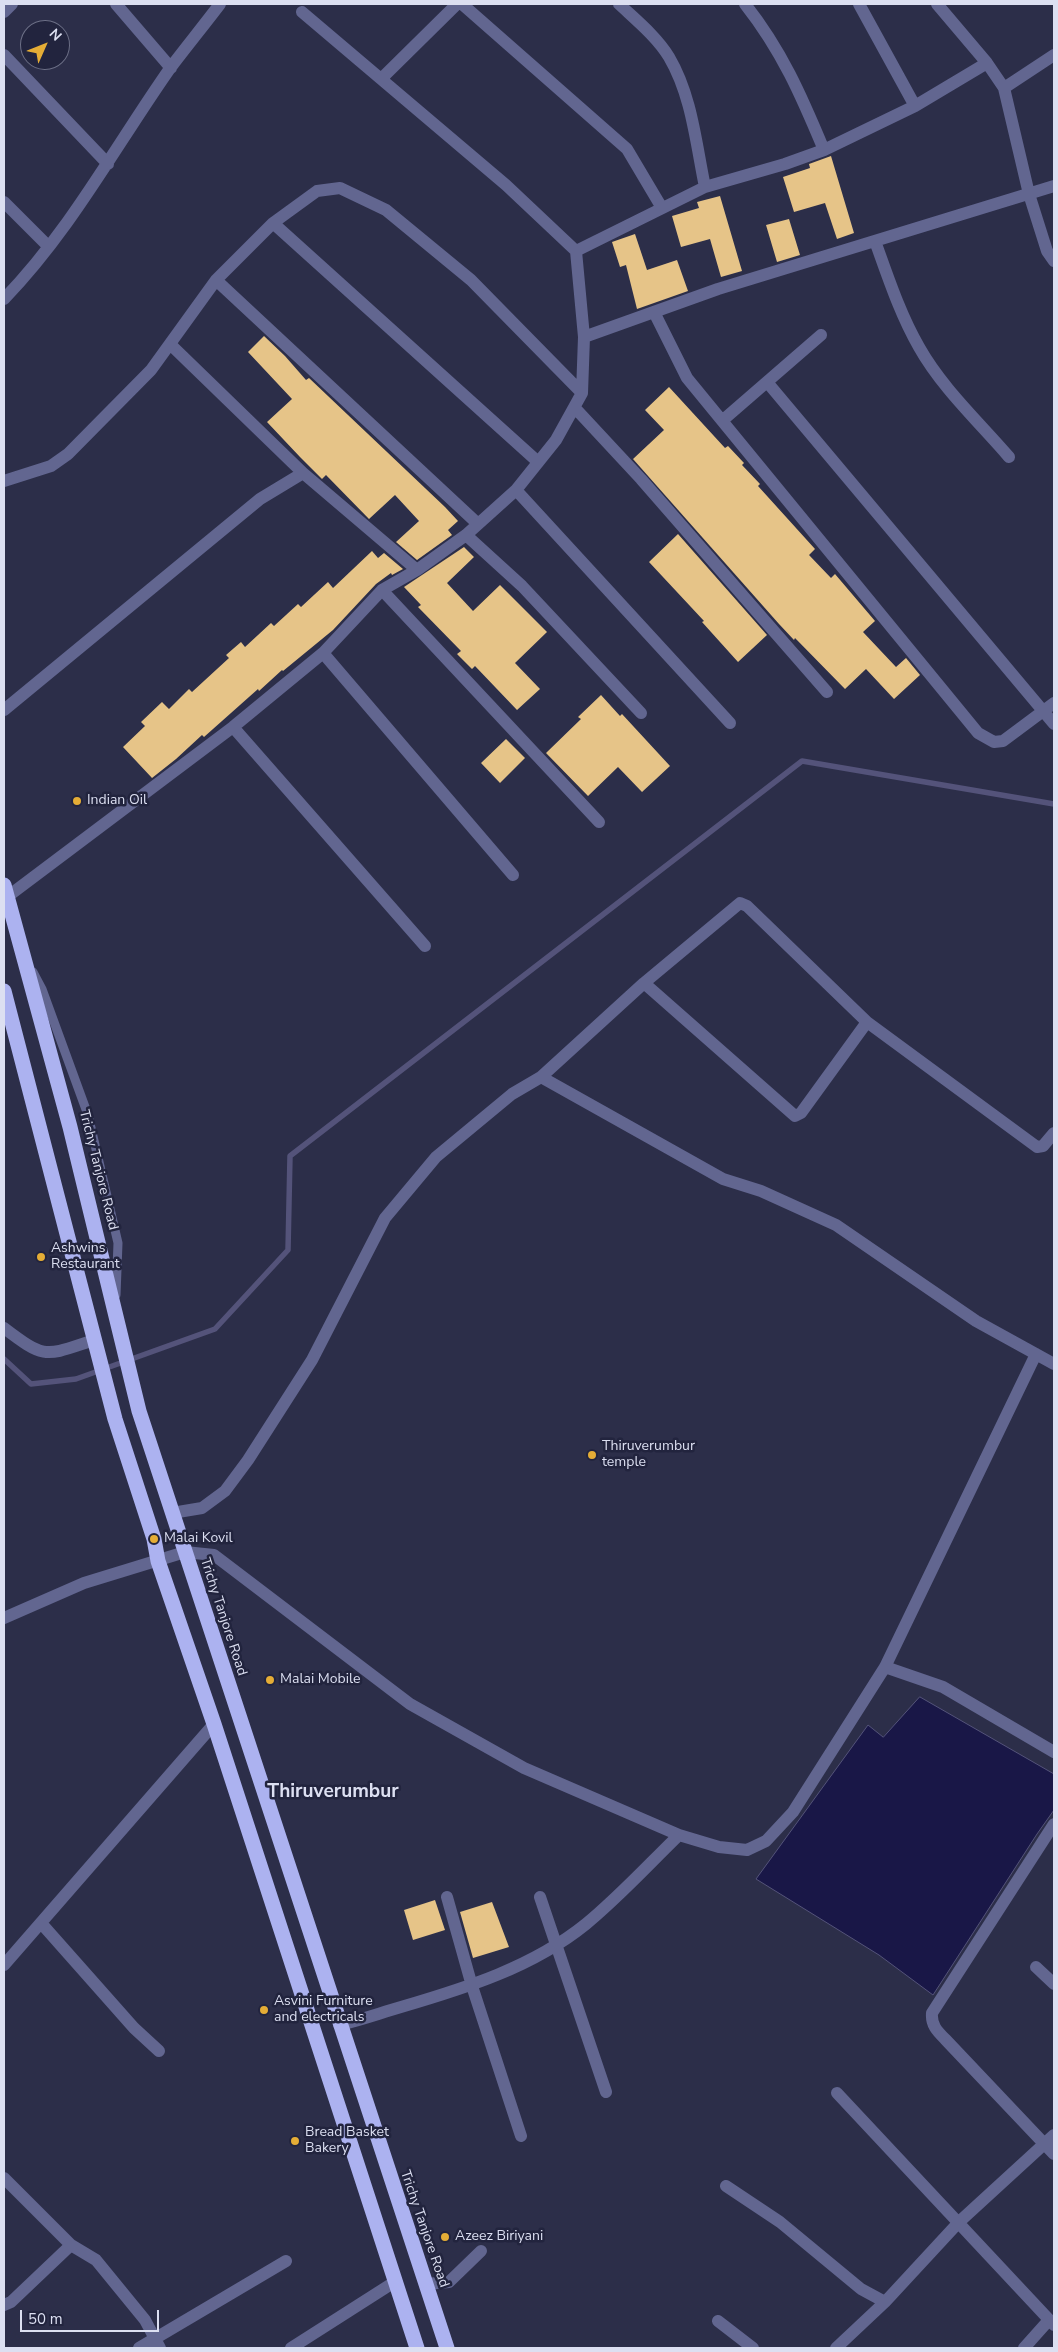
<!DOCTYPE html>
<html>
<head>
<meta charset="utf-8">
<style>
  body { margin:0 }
  #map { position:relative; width:1058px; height:2352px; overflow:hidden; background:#2c2e49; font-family:"Nunito Sans",sans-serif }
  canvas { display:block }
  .frame { position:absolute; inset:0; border:5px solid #dcdff1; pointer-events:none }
  .north { position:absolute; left:20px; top:20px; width:50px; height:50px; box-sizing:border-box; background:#22243e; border:1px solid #6c6f86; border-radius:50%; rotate:46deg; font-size:14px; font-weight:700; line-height:20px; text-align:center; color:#dcdff1 }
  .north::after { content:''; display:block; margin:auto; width:18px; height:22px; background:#e5ad36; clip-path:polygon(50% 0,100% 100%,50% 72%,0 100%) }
  .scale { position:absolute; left:20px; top:2310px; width:139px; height:22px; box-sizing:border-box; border:2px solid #dcdff1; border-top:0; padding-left:6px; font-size:15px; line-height:18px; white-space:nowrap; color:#dcdff1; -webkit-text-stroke:4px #22243e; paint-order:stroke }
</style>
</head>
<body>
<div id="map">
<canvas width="1058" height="2352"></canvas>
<div class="frame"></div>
<div class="north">N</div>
<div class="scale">50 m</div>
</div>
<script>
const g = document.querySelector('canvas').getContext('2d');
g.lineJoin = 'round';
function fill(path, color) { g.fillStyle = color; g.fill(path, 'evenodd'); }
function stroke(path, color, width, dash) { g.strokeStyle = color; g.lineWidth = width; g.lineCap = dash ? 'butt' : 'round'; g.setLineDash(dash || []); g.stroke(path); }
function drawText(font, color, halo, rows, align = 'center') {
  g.font = font + ' "Nunito Sans",sans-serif'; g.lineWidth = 5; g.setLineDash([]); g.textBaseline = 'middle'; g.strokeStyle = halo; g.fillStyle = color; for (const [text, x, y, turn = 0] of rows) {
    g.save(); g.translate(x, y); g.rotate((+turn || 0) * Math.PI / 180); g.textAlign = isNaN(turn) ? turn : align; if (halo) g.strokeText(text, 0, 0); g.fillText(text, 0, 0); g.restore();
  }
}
const water = new Path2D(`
  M920 1697 1054 1774V1810L1037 1834 933 1995 879 1955 756 1879 868 1725 883 1737Z`);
const stream = new Path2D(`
  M4 1359 31 1384 76 1379 215 1329 288 1250 290 1156 802 761 1054 804`);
const building = new Path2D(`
  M831 156 854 233 837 239 825 203 794 212 783 177 810 168 809 164Z
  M720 196 742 271 721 277 710 239 681 247 672 216 699 208 697 202Z
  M789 219 800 255 777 262 766 225Z
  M635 234 647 270 677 260 688 291 637 309 626 265 620 267 612 242Z
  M264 336 285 356 306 380 309 378 445 507 458 521 448 530 452 535 417 560 396 542 419 521 395 495 369 519 326 475 322 479 300 457 267 422 292 399 248 352Z
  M669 387 725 448 728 446 744 463 742 465 760 484 758 486 815 549 809 555 831 578 835 574 875 621 863 632 896 667 906 658 920 675 894 699 866 669 845 689 795 638 794 640 779 624 633 459 664 430 645 410Z
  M678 534 767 635 738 662 702 622 704 621 649 562Z
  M464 547 474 557 447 583 473 611 500 585 547 632 515 663 540 689 517 710 475 666 472 669 457 654 461 651 418 607 421 605 404 587Z
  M372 551 378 558 384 553 403 569 392 575 391 573 376 584 333 630 283 671 282 670 259 691 258 689 204 737 202 735 176 759 152 778 123 747 145 726 141 722 162 702 169 709 189 689 192 692 229 658 226 655 241 642 245 647 271 623 274 626 298 604 301 607 328 582 333 588Z
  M601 695 620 716 622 714 670 766 642 792 618 767 588 796 546 753 581 719 578 717Z
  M506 739 525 758 500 783 481 763Z
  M435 1900 445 1930 413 1940 404 1910Z
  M492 1902 509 1947 473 1958 460 1912Z`);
const lane = new Path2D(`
  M33 972 42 989 88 1115 118 1243 116 1295`);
const street = new Path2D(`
  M116 4 171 68
  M462 4 627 149 662 208
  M619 4C636 20 657 37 669 57 692 96 696 144 705 187
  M745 4C782 51 801 95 824 150
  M859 4 915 106
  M937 4 987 63 1004 88 1054 55
  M4 12 12 4
  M302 12 506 185 576 251
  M4 55 108 164
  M381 79 457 4
  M1004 88 1029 194 1047 251 1054 261
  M4 202 48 246
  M273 223 537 461
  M875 241C888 277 900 314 919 347 942 388 979 422 1009 457
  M216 280 478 524
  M4 299C71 230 116 145 171 67 187 46 204 25 220 4
  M654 312 687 378 978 733 994 742 1003 741 1054 703
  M584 337 718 289 1054 186
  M171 345 303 473 417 570
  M767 382 1054 724
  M575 408 641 479 827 692
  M723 420 821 335
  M4 481 51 466 68 454 151 370 216 280 273 223 317 191 340 188 386 210 471 280 582 393
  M516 490 730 723
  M466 535 522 586 641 713
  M382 590 599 822
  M323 653 513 875
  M4 710 260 499 303 473
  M233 727 425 946
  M7 897 233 727 323 653 382 590 417 570 466 535 516 490 556 440 582 393 584 337 576 251 705 187 785 164 824 150 915 106 987 63
  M644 983 795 1116 801 1113 867 1022
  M541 1077 644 983 740 903 747 906 867 1022 1037 1147 1043 1146 1054 1133
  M4 1328C46 1360 45 1356 94 1340
  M172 1513 202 1508 225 1491 248 1460 312 1360 385 1218 436 1157 512 1094 541 1077 723 1179 761 1191 836 1225 976 1321 1054 1364
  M4 1618 84 1583 185 1552 214 1555 410 1704 524 1768 679 1835 719 1847 747 1850 766 1841 793 1812 885 1667 1036 1354
  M885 1667 943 1687 1054 1752
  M1054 1824 932 2013C931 2025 937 2031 945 2039L1054 2154
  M447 1897 472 1986 521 2136
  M540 1897 606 2092
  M41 1923 134 2028 159 2051
  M4 1965 214 1724
  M1036 1967 1054 1984
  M339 2025C361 2020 380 2013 401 2007 466 1988 533 1967 586 1924 619 1897 649 1864 679 1835
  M837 2093 1054 2325
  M4 2178 71 2245
  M726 2186 780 2222 861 2289 885 2302
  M426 2284 449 2282 481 2251
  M4 2305 11 2302 71 2245 96 2260 145 2320 160 2348
  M718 2321 753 2348
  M139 2348 286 2261
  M291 2348 396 2281
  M836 2348 885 2302 959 2222 1054 2135
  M1024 2348 1049 2320`);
const highway = new Path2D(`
  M4 885 70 1127 139 1411 447 2348
  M4 991 115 1419 154 1539 158 1561 214 1724 417 2348`);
const markers = [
  [77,801,5,"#e5ad36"],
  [41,1257,5,"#e5ad36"],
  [592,1455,5,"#e5ad36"],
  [154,1539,5,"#e5ad36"],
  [270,1680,5,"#e5ad36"],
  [264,2010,5,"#e5ad36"],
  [295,2141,5,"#e5ad36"],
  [445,2237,5,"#e5ad36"]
];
const poiNames = [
  ["Indian Oil",87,801],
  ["Ashwins",51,1249],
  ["Restaurant",51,1265],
  ["Thiruverumbur",602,1447],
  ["temple",602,1463],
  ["Malai Kovil",164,1539],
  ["Malai Mobile",280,1680],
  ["Asvini Furniture",274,2002],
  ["and electricals",274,2018],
  ["Bread Basket",305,2133],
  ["Bakery",305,2149],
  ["Azeez Biriyani",455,2237]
];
const streetNames = [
  ["Trichy Tanjore Road",98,1170,76],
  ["Trichy Tanjore Road",223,1617,72],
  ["Trichy Tanjore Road",424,2229,71]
];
const districtNames = [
  ["Thiruverumbur",333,1792]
];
fill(water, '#191747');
stroke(water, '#54537a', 1);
stroke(stream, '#54537a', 5.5);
fill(building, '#e6c488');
stroke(lane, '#626690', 9);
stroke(street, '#626690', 12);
stroke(highway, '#acb2f0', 15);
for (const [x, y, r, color] of markers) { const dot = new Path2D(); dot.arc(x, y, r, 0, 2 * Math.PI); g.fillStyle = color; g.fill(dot); stroke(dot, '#22243e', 2); }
drawText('14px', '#dcdff1', '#22243e', poiNames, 'left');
drawText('14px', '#dcdff1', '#22243e', streetNames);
drawText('bold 19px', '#dcdff1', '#22243e', districtNames);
</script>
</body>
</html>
